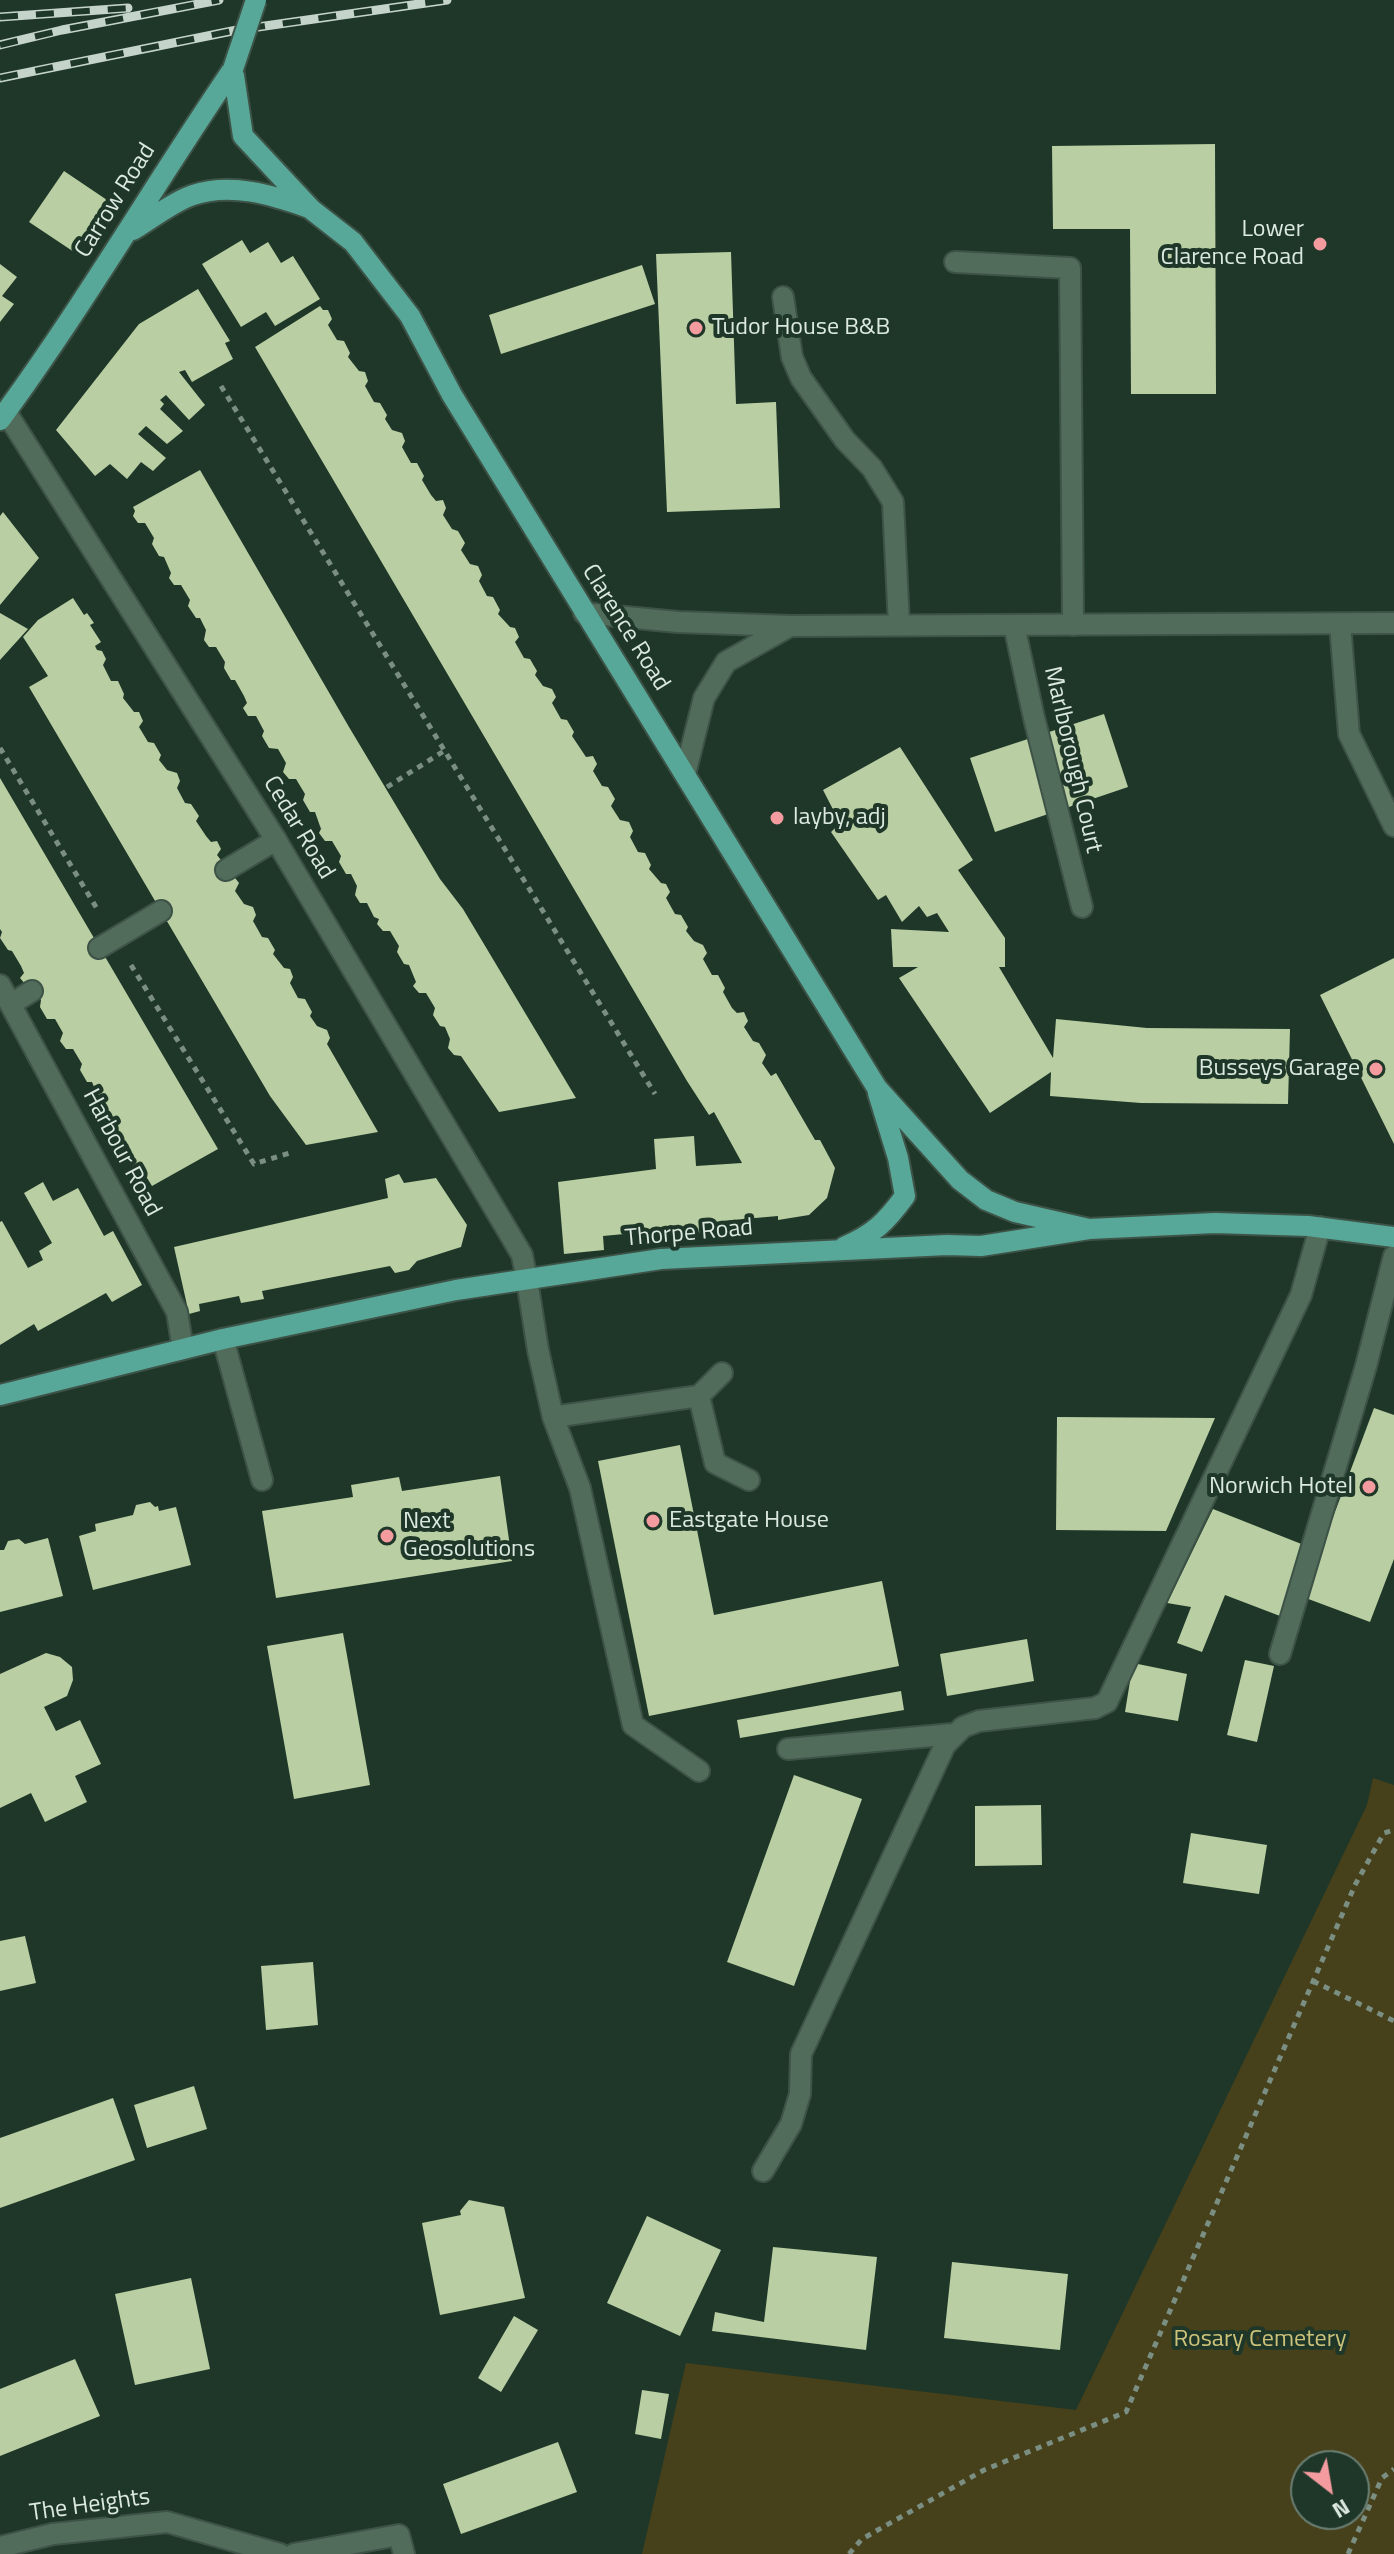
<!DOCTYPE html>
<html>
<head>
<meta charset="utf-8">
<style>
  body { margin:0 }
  #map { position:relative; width:1394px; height:2554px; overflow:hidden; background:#1f3729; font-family:"Titillium Web",sans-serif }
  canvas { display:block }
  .north { position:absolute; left:1290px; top:2450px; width:80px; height:80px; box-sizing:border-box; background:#1f3729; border:2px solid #6a7e72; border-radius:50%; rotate:149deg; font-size:22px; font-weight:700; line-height:32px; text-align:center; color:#dbe9e0 }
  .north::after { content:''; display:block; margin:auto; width:28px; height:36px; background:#f49b9f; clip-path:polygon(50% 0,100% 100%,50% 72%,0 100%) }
</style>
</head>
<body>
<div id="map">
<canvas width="1394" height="2554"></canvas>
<div class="north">N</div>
</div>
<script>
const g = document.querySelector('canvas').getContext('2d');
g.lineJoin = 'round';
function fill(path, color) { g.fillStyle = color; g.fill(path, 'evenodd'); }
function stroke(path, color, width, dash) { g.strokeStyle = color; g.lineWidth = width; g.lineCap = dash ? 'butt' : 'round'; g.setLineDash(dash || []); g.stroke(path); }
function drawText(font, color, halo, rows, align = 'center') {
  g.font = font + ' "Titillium Web",sans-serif'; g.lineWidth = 8; g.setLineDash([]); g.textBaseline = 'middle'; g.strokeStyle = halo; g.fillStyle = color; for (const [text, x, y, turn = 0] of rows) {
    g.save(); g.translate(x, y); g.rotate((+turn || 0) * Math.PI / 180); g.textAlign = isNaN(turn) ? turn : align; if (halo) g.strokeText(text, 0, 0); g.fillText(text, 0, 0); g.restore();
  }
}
const green = new Path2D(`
  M1373 1778 1394 1785V2554H642L686 2363 1076 2410 1367 1805ZM1306 2466H1354V2514H1306Z`);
const building = new Path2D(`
  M1215 144 1216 394H1131L1130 229H1053L1052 146Z
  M64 171 107 200 74 252 29 222Z
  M242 240 250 253 268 242 281 263 293 256 320 299 275 326 266 312 241 327 202 264Z
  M731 252 736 404 776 402 780 508 667 512 656 254Z
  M0 264 17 277 2 296 14 304 0 322Z
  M642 265 655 304 501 354 489 315Z
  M198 289 230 341 225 343 233 359 192 382 185 370 179 372 205 405 189 420 166 395 160 400 164 404 160 409 183 431 167 444 146 426 138 434 166 458 153 471 141 462 127 479 110 464 95 476 56 430 139 324Z
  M320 306 323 310H328L332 319 328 325 337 340 344 341 350 353 348 357 359 371 365 372 368 381 365 386 374 402 380 403 387 415 385 419 392 430 402 433 405 441 402 447 411 463H417L424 476 422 480 431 495 436 501 443 500 446 508 443 515 452 529 458 531 465 543 461 550 470 564 478 566 482 575 479 581 487 596 493 597 500 610 498 614 510 627 515 628 519 637 515 642 524 658 530 659 537 671 535 675 543 686 552 689 556 697 552 703 561 719 567 720 574 732 572 736 586 757 593 756 597 764 593 771 602 786 608 787 615 799 611 806 620 820 629 822 633 831 630 837 638 852 645 853 651 865 649 869 661 883 666 884 670 892 666 898 675 914 681 915 688 927 686 931 694 941 703 945 707 953 703 959 712 975H718L725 988 723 992 732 1008 737 1013 744 1012 748 1021 744 1027 753 1041 759 1043 766 1055 762 1063 771 1076 776 1073 815 1140H820L835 1168 827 1198 809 1215 778 1220V1216L721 1221 722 1231 678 1234V1229L603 1236 604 1250 564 1254 558 1182 656 1169 654 1139 694 1136 696 1166 742 1163 714 1112 709 1115 687 1081 255 347Z
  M200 470 349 727 440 879 463 909 576 1098 499 1112 461 1056 454 1055 448 1048 450 1039 445 1027 440 1026 433 1015 435 1008 426 993H419L413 986 416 982 409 965 404 964 397 952 399 946 390 931H383L377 924 379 919 374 917 367 903H360L355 895 357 886 351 874H346L339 862 341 856 332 841H325L319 833 321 829 315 812H310L303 800 305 794 296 779H289L283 772 286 763 278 749 269 748 262 736 264 731 256 716H248L243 708 247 703 244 696 235 680H231L224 668 225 662 216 647H209L204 640 206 630 200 618H196L188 606 190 600 181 585H174L169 578 171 573 164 557 159 556 152 544 154 538 145 523H138L133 516 135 511 133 507Z
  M3 512 39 558 0 605V516Z
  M73 598 84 615 87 613 94 623 90 625 101 642 95 646 97 650 102 651 106 659 103 665 111 681H118L124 694 123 698 134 712H139L143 721 139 727 148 742 154 743 161 755 159 760 167 770 177 773 180 781 177 788 185 803 191 804 199 816 196 821 206 836 211 842 217 841 221 849 217 855 239 883 235 891 244 904 253 907 256 915 253 921 262 937 268 938 275 950 273 954 284 968 290 969 293 977 290 983 298 998 305 999 312 1012 310 1016 317 1026 327 1030 330 1038 327 1044 378 1132 306 1145 270 1096 29 687 48 676 23 637 38 620Z
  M0 613 28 629 0 660Z
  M1104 714 1128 787 995 832 970 758Z
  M900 747 973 860 958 870 1005 938V967H999L1053 1058 1056 1019 1147 1028 1290 1029 1288 1104 1141 1103 1050 1096 1051 1072 990 1113 899 978 918 967H893L891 929 949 932 937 913 927 917 919 906 902 922 886 895 878 900 831 832 840 823 823 790Z
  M0 778 218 1149 152 1186 144 1173H137L132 1166 133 1156 128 1144H123L116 1132 118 1126 109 1111H102L97 1104 99 1099 92 1082H87L80 1070 82 1064 73 1049H66L60 1041 63 1033 55 1019H47L40 1007 41 1000 32 986 26 985 20 978 24 973 21 966 12 951 8 950 0 938 2 932 0 929Z
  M1394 958V1144L1320 995Z
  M399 1174 404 1183 436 1178 467 1225 461 1247 417 1261 409 1270 395 1273 390 1266 262 1291 264 1299 241 1303 239 1296 199 1304 200 1311 189 1314 174 1247 388 1198 385 1179Z
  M43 1182 53 1201 78 1188 104 1236 113 1231 142 1285 112 1302 106 1293 38 1331 34 1324 0 1345V1222L2 1221 28 1268 43 1260 39 1251 52 1243 24 1193Z
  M1374 1408 1394 1415V1559L1370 1622 1303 1597Z
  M1057 1417 1215 1418 1166 1531 1056 1530Z
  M680 1445 714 1615 882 1581 899 1666 649 1716 598 1461Z
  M500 1476 512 1561 276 1598 262 1511 353 1497 351 1485 399 1477 402 1491Z
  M150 1502 155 1507 158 1506 159 1511 176 1507 191 1565 93 1590 79 1536 96 1531 95 1524 133 1515 136 1505Z
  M1213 1509 1309 1547 1280 1616 1225 1595 1202 1652 1177 1643 1191 1607 1167 1603Z
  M48 1538 63 1596 0 1612V1550H4L8 1541 19 1539 25 1544Z
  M343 1633 370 1785 294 1799 267 1646Z
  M1027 1639 1034 1681 947 1696 940 1654Z
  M46 1653 60 1657 72 1667 73 1680 67 1696 44 1707 56 1731 80 1720 101 1764 75 1776 87 1802 45 1822 31 1793 0 1808V1674Z
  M1245 1660 1274 1666 1257 1742 1227 1735Z
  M1133 1663 1187 1674 1178 1721 1125 1712Z
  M901 1691 904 1710 740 1738 737 1720Z
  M794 1775 862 1799 794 1986 727 1962Z
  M1041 1805 1042 1865 975 1866V1806Z
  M1191 1833 1267 1845 1259 1894 1183 1883Z
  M25 1936 36 1983 0 1991V1941Z
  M313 1962 318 2025 266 2030 261 1966Z
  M194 2086 207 2129 147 2148 134 2105Z
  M113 2098 135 2160 0 2208V2138Z
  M469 2200 504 2207 525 2298 440 2315 422 2223 461 2215 460 2211Z
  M647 2216 721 2250 680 2336 607 2303Z
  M773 2247 877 2257 866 2350 712 2331 715 2312 764 2322Z
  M952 2262 1068 2274 1060 2350 944 2338Z
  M191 2278 210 2369 135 2385 115 2294Z
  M514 2316 538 2330 501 2392 478 2378Z
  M75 2359 100 2416 0 2456V2389Z
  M642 2390 669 2394 661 2439 635 2434Z
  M558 2442 577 2492 461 2534 443 2484Z`);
const path = new Path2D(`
  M221 386 655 1094
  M0 748 99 912
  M387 787 444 751
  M311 834 321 827
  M131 965 254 1164 293 1152
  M1313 1981 1394 2021
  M849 2554 862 2539 984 2470 1126 2412 1355 1885 1384 1833 1394 1830
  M1348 2554 1382 2478 1394 2469`);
const service = new Path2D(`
  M955 262 1070 268 1073 625
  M783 297 792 357 801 378 845 440 872 468 893 502 899 625
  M1340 624 1349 734 1394 826
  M1014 625 1034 718 1082 907
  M226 870 276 840
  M99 948 161 911
  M11 1004 32 991
  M527 1280 538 1350 553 1417 580 1488 633 1725 699 1771
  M223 1339 262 1480
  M699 1396 715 1463 749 1480
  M553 1417 699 1396 722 1373
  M1280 1654 1366 1366 1394 1256
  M788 1749 953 1734
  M763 2171 791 2124 800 2094 801 2054 945 1745 963 1727 979 1721 1095 1708 1107 1702 1301 1295 1320 1227`);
const minor = new Path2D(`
  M6 412 276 840 522 1255 527 1280
  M584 613 678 622 790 626 1394 623
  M685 774 704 698 726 662 790 626
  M0 985 177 1312 183 1349
  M0 2547 53 2534 167 2522 280 2554
  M294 2554 399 2535 404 2554`);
const primary = new Path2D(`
  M233 69 243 136 312 210 353 242 410 316 452 395 877 1088 960 1180 986 1200 1015 1212 1089 1229
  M133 230C150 220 174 201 193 195 231 182 272 195 309 208
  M0 420C83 307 154 185 233 69
  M844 1247C874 1234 886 1222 905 1196L898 1158 878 1093
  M0 1395 223 1339 456 1290 661 1259 947 1245 981 1246 1089 1229 1215 1223 1308 1226 1394 1237`);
const rail = new Path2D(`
  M0 17 128 8
  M0 45 62 30 219 0
  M0 78 237 30 447 0`);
const primaryBridge = new Path2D(`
  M233 69 256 0`);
const markers = [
  [1320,244,8,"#f49b9f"],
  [696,328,8,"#f49b9f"],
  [777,818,8,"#f49b9f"],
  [1376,1069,8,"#f49b9f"],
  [1369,1487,8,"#f49b9f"],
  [653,1521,8,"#f49b9f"],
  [387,1536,8,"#f49b9f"]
];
const streetNames = [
  ["Carrow Road",116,201,-58],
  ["Clarence Road",625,628,58],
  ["Marlborough Court",1072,760,77],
  ["Cedar Road",298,828,59],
  ["Harbour Road",121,1153,62],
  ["Thorpe Road",689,1234,-5],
  ["The Heights",90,2506,-8]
];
const poiNames = [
  ["Lower",1304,230,"right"],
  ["Clarence Road",1304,258,"right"],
  ["Tudor House B&B",712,328],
  ["layby, adj",793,818],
  ["Busseys Garage",1360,1069,"right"],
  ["Norwich Hotel",1353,1487,"right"],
  ["Eastgate House",669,1521],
  ["Next",403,1522],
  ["Geosolutions",403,1550]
];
const parkNames = [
  ["Rosary Cemetery",1260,2340]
];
fill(green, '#46401b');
fill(building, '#b9cea2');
stroke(service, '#3d5347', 24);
stroke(minor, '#3d5347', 24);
stroke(primary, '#3d5347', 24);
stroke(path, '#7b8e82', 5, [6, 6]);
stroke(service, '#526c5b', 20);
stroke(minor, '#526c5b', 20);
stroke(primary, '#58a899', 20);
stroke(rail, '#c4d4ca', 9);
stroke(rail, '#1f3729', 6, [18]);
stroke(primaryBridge, '#3d5347', 24, []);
stroke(primaryBridge, '#58a899', 20);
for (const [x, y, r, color] of markers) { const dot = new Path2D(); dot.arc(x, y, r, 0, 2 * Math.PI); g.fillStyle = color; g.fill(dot); stroke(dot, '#1f3729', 3); }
drawText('24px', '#dbe9e0', '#1f3729', streetNames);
drawText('24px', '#dbe9e0', '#1f3729', poiNames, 'left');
drawText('24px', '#cdc279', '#1f3729', parkNames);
</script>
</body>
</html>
